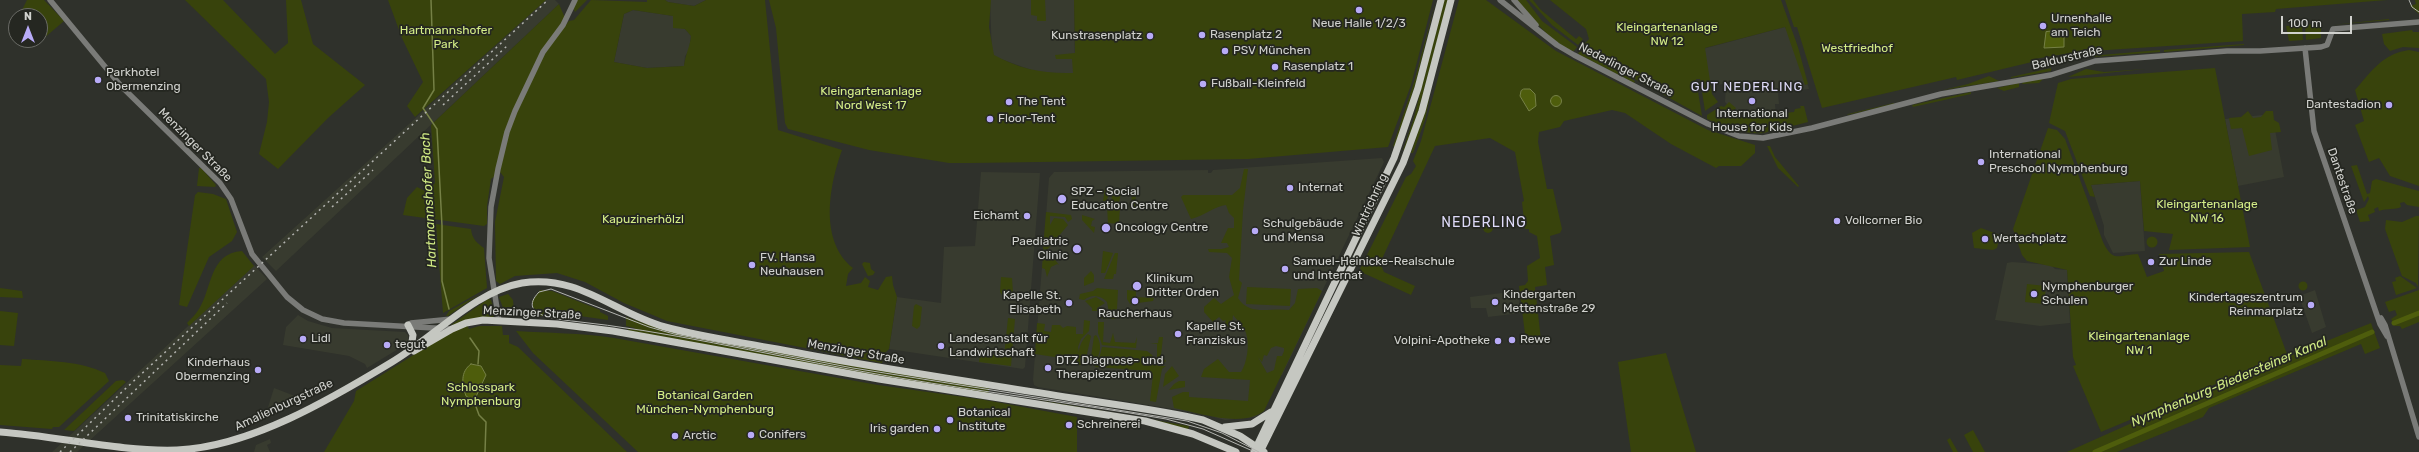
<!DOCTYPE html>
<html>
<head>
<meta charset="utf-8">
<style>
  body { margin:0 }
  #map { position:relative; width:2419px; height:452px; overflow:hidden; background:#2f312b; font-family:Rubik,sans-serif }
  canvas { display:block }
  .north { position:absolute; left:8px; top:8px; width:40px; height:40px; box-sizing:border-box; background:#252721; border:1px solid #6a6b66; border-radius:50%; rotate:0deg; font-size:11px; font-weight:700; line-height:16px; text-align:center; color:#d1d2ce }
  .north::after { content:''; display:block; margin:auto; width:14px; height:18px; background:#b8abf7; clip-path:polygon(50% 0,100% 100%,50% 72%,0 100%) }
  .scale { position:absolute; left:2281px; top:16px; width:71px; height:18px; box-sizing:border-box; border:2px solid #d1d2ce; border-top:0; padding-left:5px; font-size:12px; line-height:14px; white-space:nowrap; color:#d1d2ce; -webkit-text-stroke:3px #252721; paint-order:stroke }
</style>
</head>
<body>
<div id="map">
<canvas width="2419" height="452"></canvas>
<div class="north">N</div>
<div class="scale">100 m</div>
</div>
<script>
const g = document.querySelector('canvas').getContext('2d');
g.lineJoin = 'round';
function fill(path, color) { g.fillStyle = color; g.fill(path, 'evenodd'); }
function stroke(path, color, width, dash) { g.strokeStyle = color; g.lineWidth = width; g.lineCap = dash ? 'butt' : 'round'; g.setLineDash(dash || []); g.stroke(path); }
function drawText(font, color, halo, rows, align = 'center') {
  g.font = font + ' Rubik,sans-serif'; g.lineWidth = 3.5; g.setLineDash([]); g.textBaseline = 'middle'; g.strokeStyle = halo; g.fillStyle = color; for (const [text, x, y, turn = 0] of rows) {
    g.save(); g.translate(x, y); g.rotate((+turn || 0) * Math.PI / 180); g.textAlign = isNaN(turn) ? turn : align; if (halo) g.strokeText(text, 0, 0); g.fillText(text, 0, 0); g.restore();
  }
}
const built = new Path2D(`
  M546 0H555L559 4 276 271 262 257Z
  M665 0H706L694 6 668 2Z
  M990 0H1074L1075 68 1073 73H1040L992 56Z
  M633 10 674 16 691 36 689 51 685 56 684 66 647 68 614 62 624 14Z
  M1785 27 1797 47 1809 89 1778 92 1779 104H1775L1776 115 1732 118 1724 108 1727 104 1725 102 1726 84 1710 85 1701 79 1699 50Z
  M2272 114 2284 177 2238 186 2225 119Z
  M1382 158 1384 162 1282 375 1256 378 1263 411 1255 417 1225 420 1204 414 1038 387 1034 385 1033 380 1049 178 1054 172 1208 170V173H1211L1213 170Z
  M981 172 1040 173 1025 367 1023 369 889 349 897 297 941 303 944 247 975 246Z
  M2140 181 2145 251 2113 253 2104 235V226L2091 185Z
  M2012 262 2051 265 2055 269 2067 270 2070 323 2040 326 1995 320 2007 263Z
  M254 265 267 279 77 452H52Z
  M2315 290 2326 327 2312 333 2299 296Z
  M1518 291 1521 313 1488 317 1486 308H1471L1470 297Z
  M298 315 308 321 332 328 405 332 408 335V343L367 368 365 364 349 356 283 345 286 327Z
  M274 388 295 396 298 403 264 420Z
  M270 439 271 443 267 445 270 452H254L256 445Z`);
const green = new Path2D(`
  M27 0H44L64 21 43 39H40V16H19Z
  M185 0H223L275 54 288 43 286 0H301L313 44 365 85 328 118 278 169 259 154 267 122 269 102 266 79Z
  M388 0H546L415 117 407 106 423 82 402 38Z
  M577 0H587L575 12 573 8Z
  M591 0 647 2V0H665L668 2 694 6 706 0H765L778 130 842 150C829 186 819 241 853 268L848 274 846 286 861 283 865 277 870 281 868 287 878 290 886 277 892 276 893 285 897 297 889 349 884 354 882 363 667 321 624 303 585 282 557 273 515 276 500 284 496 281 495 222 504 177 500 172 508 132 544 52 569 21 574 20ZM633 10 673 16V28L685 29 691 36C690 47 685 55 684 66L647 68 614 62 624 14Z
  M769 0H991L989 27 994 55C1020 69 1044 74 1073 73L1072 59H1056L1055 55 1075 53 1074 0H1433L1411 85 1388 147 1248 159 970 163H949L869 150 788 129 785 123 776 28Z
  M1031 0H1045L1046 21H1037V16L1031 15Z
  M1436 0 1416 82 1395 147 1393 146 1414 82Z
  M1444 0H1448L1417 116 1404 150H1403L1413 121Z
  M1459 0H1486L1556 51 1708 130 1755 145V153L1741 166H1719L1716 168 1671 144 1625 113 1612 110 1564 121 1560 127 1539 132 1538 142 1547 189H1553L1562 229 1560 233 1550 236 1554 265 1545 267 1547 285 1535 287 1541 340 1526 342 1519 286 1525 285 1528 281 1527 266 1540 258 1537 236 1529 232V229H1525L1522 202 1524 201 1515 152 1490 138 1435 146 1380 263 1384 272 1415 286 1411 295 1359 271 1406 177 1411 174 1416 166 1413 161 1421 141Z
  M1517 0H1526L1542 21 1577 47 1574 51C1559 52 1527 12 1517 0Z
  M1529 0H1533L1541 10 1576 39 1579 36 1583 39 1578 45 1552 25Z
  M1550 0H1781L1798 47 1808 84 1805 85 1785 27 1705 48 1712 94 1718 102 1705 111 1700 79H1696L1702 116 1597 58 1582 47 1589 39 1586 29Z
  M1785 0H2387L2276 9 2275 12 2242 14 2243 41 2077 52 2040 58 2036 59V61L1957 80 1956 77 1822 108 1797 27H1794ZM2064 30V47H2055Z
  M2415 0H2419V14L2410 6 2416 4Z
  M559 4 565 18 513 110 495 176 491 179 487 206V224L484 226 403 215 407 198 417 187 427 192 435 183 431 125Z
  M2389 19V20L2332 25Z
  M2321 23V38L2306 40 2305 25Z
  M2302 25 2303 40 2289 41 2286 26Z
  M2412 30 2413 32H2419V48L2403 47 2390 51 2384 44 2382 34Z
  M2244 44V45L2164 52V50Z
  M1580 50 1635 81 1634 83 1578 54Z
  M2160 50V52L2065 59V58Z
  M2409 50 2419 52V186L2390 176 2379 158 2369 162 2355 125 2364 121 2355 90C2372 71 2382 54 2409 50Z
  M2051 68V71L2011 78V77Z
  M2215 68 2250 247 2169 250 2173 234 2144 231 2140 181 2091 185 2095 197 2090 196 2065 131 2049 123 2058 83 2071 79Z
  M2086 69 2104 72 2145 69 2068 77Z
  M1989 76 1999 81 1943 90 1968 84Z
  M2044 78 2039 83 2022 84 2023 82Z
  M2019 83V87L2004 91 1997 88Z
  M1971 92V94L1913 107 1912 105Z
  M1430 95 1425 120 1413 153H1411Z
  M1729 102 1736 108 1731 114 1732 118 1794 112 1795 109 1801 108 1800 106H1804L1808 122C1797 125 1789 127 1778 128 1773 128 1769 132 1764 133 1745 135 1724 126 1707 119V115L1721 106 1724 107Z
  M1894 103V104L1847 115 1848 114Z
  M2248 111 2253 118 2261 117 2266 111H2273L2274 120 2279 123 2281 132 2270 133 2272 150 2249 156 2242 128 2231 129 2229 118 2241 117Z
  M2048 128 2057 130 2065 139 2103 242C2113 263 2118 255 2138 254L2147 277 2164 271 2159 254 2249 252 2287 354 2101 432 2073 366 2076 365 2073 357 2067 270 2027 261 2022 255 2013 229Z
  M1767 146H1770L1775 157 1799 186 1798 187 1778 168Z
  M2357 165 2367 194 2370 193 2372 181 2376 179 2419 191V207L2407 205 2404 202 2400 203 2401 207C2395 210 2388 208 2379 211L2378 207 2374 209 2375 212 2368 215 2370 221 2360 222 2356 210 2365 207 2369 199 2368 196 2364 202 2351 166Z
  M199 168H201L216 185 215 187 197 186Z
  M1244 169H1248L1243 210 1239 280 1242 283 1238 298C1250 317 1271 307 1289 310L1295 303 1298 289 1317 288 1322 291 1264 411C1241 428 1200 413 1174 408L1172 397 1183 392H1189V397L1248 401 1250 380 1201 377 1204 369 1218 359 1229 372H1241C1247 363 1250 344 1246 333 1244 326 1237 320 1233 315L1232 324 1229 328 1225 323 1226 320 1223 321 1219 317 1213 322 1204 312V307L1214 298 1221 304 1234 295 1229 277 1232 258 1227 253 1209 252 1208 249H1222L1229 247 1227 243H1221L1228 228H1234V218L1229 213 1226 205C1215 206 1204 216 1191 219L1181 197 1183 195H1232L1240 188ZM1276 346 1284 348V351L1282 356H1277L1274 370 1267 373 1258 357 1262 362 1264 355 1267 356 1271 348Z
  M1105 188 1136 192 1135 210H1131L1132 193H1121L1119 202H1111L1112 196 1109 195 1107 199 1109 201H1103Z
  M198 192 213 194 226 199 237 232 232 241 209 257 187 307 179 305 195 195Z
  M1112 204 1120 205 1119 224 1108 223 1107 206 1112 207Z
  M1046 212 1071 215 1072 219 1068 222 1065 217 1050 216V225L1054 218 1063 219 1068 225 1047 250 1043 249Z
  M1082 215 1095 219 1092 221 1091 226 1095 227 1094 233 1082 220Z
  M2416 216H2419L2418 287 2416 283 2402 276 2385 229 2386 220 2402 222Z
  M1483 228a5 5 0 1 1 10 0a5 5 0 1 1-10 0Z
  M436 224 471 229C472 239 477 243 484 248L487 288 443 313Z
  M1981 228 2000 235 1997 248 1993 250 1974 248 1972 233Z
  M2146.5 242a5.5 5.5 0 1 1 11 0a5.5 5.5 0 1 1-11 0Z
  M242 251 254 266 189 326 187 323C191 319 196 314 199 309 212 289 209 253 242 251Z
  M1103 251 1113 253 1105 273H1101Z
  M1115 253H1118L1116 274H1114L1113 279H1104Z
  M1043 256 1053 257 1059 265 1057 264 1051 267 1047 277 1045 269 1042 268Z
  M864 262 870 263 871 269 875 272 873 275 868 276 862 264Z
  M1091 271 1094 275V282L1084 286V278Z
  M2400 276 2417 288 2396 295 2392 282 2396 281 2395 278Z
  M1001 277 1012 278 1013 293H1011V296L1002 295 1000 292Z
  M2298.5 286a4.5 4.5 0 1 1 9 0a4.5 4.5 0 1 1-9 0Z
  M2027 284 2046 286 2044 304 2025 302Z
  M1247 287 1291 289 1290 306 1246 304Z
  M0 288 22 291 23 298 0 297Z
  M1097 288 1118 290 1117 309 1109 312 1107 302C1100 295 1092 294 1084 300L1079 299 1080 294 1093 291Z
  M540 290 552 291 600 310V312L608 316V320L573 315 538 316 533 308 532 301Z
  M1127 290 1136 291V297L1154 298 1153 301 1130 304 1127 299Z
  M2419 290V322L2402 329 2400 326H2395L2391 319 2397 315 2395 310 2389 312 2385 302Z
  M480 294 448 316H446L449 311Z
  M508 294 513 300 514 311 512 315 506 316 499 297Z
  M1096 297 1105 303 1097 308V311H1092V308L1085 301Z
  M488 299 491 300 495 313 493 317 451 325Z
  M916 304 922 307 920 326 917 329 912 326 914 306Z
  M0 311 18 313 14 346 0 345Z
  M1099 313 1114 314 1116 319 1099 318Z
  M626 317 646 324 989 388 988 394 840 370 630 331 626 328 634 330 635 328 626 326Z
  M1008 318 1015 319 1011 366 979 362 980 353 1004 356Z
  M1084 320 1090 321 1089 331 1081 339 1078 347 1081 365H1074V360L1035 354 1037 323 1045 324 1044 331 1051 332 1052 325H1060L1063 328 1067 326 1076 327V334H1083Z
  M1098 322H1104L1103 342 1110 343 1113 333 1115 342 1135 343 1137 337 1136 348 1102 345 1098 333Z
  M2371 323 2380 348 2365 354 2361 344 2209 408 2203 417 2117 452H2067L2201 392Z
  M467 325 469 329 479 326H502L503 335H509V343L518 347 627 452H324L354 401 356 391 447 334Z
  M516 331C549 333 581 333 614 338L878 385 985 400 1077 417V452H638L533 353Z
  M1088 334 1091 336 1085 363C1074 357 1080 341 1088 334Z
  M1096 335C1103 344 1101 359 1090 364L1094 336Z
  M1159 337H1163L1161 355 1166 361 1162 365 1157 363V344H1150L1158 343Z
  M1102 347 1147 351 1152 355 1158 366H1166L1162 369 1156 402 1150 401 1153 375 1151 371 1096 367 1093 365 1100 355Z
  M1666 353 1696 452H1631L1618 362Z
  M22 359C50 361 80 361 105 373L109 381 59 427H53L52 429 0 425V365L21 366Z
  M1172 366 1179 376 1163 387 1165 374Z
  M123 380 126 382 74 431 64 430 116 381Z
  M1179 381H1185V387L1169 390 1174 384Z
  M1034 399 1189 426 1188 430Z
  M1973 430 1985 452H1973L1964 435Z
  M1950 438 1958 452H1953L1947 440Z`);
const water = new Path2D(`
  M2064 30V47L2044 48 2046 32Z
  M1524 89H1530L1535 94 1536 106 1529 111 1520 96 1521 91Z
  M1550.5 101a5.5 5.5 0 1 1 11 0a5.5 5.5 0 1 1-11 0Z
  M471 364 481 366 486 375 474 401 466 396C462 384 460 372 471 364Z`);
const stream = new Path2D(`
  M431 0 434 90 423 108 437 129 442 226V281L449 309
  M470 338 479 351 478 364
  M474 401 479 415 486 422 485 452`);
const canal = new Path2D(`
  M2394 323 2419 313
  M2095 452 2372 332`);
const tertiary = new Path2D(`
  M50 0 121 86 220 183 231 199 252 254 287 297 303 310 322 319 344 323 452 329
  M1500 0 1557 45 1574 55 1708 124 1739 136 1763 138 1812 128 1941 94 2051 75 2095 61 2227 51H2260L2321 47 2327 45 2333 29 2419 22
  M1514 0 1536 25
  M2305 48 2314 131 2380 324 2387 336
  M2381 318 2385 325 2419 437
  M499 321 489 258 491 207 498 169 507 132 515 111 543 52 563 25 575 0
  M411 323 452 319`);
const primary = new Path2D(`
  M408 325 413 335 411 348
  M414 351 452 329 466 323 483 320 557 324 613 331 879 379 1145 421 1193 434 1236 452
  M1225 427 1252 424 1271 412
  M0 432C58 436 120 452 177 450 250 447 331 399 392 362 433 338 475 291 522 283 579 274 614 313 665 327 701 337 740 342 777 349 875 368 973 382 1072 398 1116 405 1160 410 1203 420L1240 436 1264 452
  M1254 452 1394 158 1418 88 1441 0
  M1260 452 1403 163 1422 111 1451 0`);
const tram = new Path2D(`
  M2409 0 2412 7 2419 12
  M1255 452 1203 429 1166 419C1062 401 957 389 854 370 760 353 667 331 572 321 558 319 516 316 539 292L551 289 649 327 674 334 853 368 1187 421 1222 433 1259 452`);
const rail = new Path2D(`
  M443 105 507 46
  M332 207 373 170
  M60 452 124 390 548 0
  M70 452 227 303`);
const markers = [
  [1359,10,4,"#b8abf7"],
  [2043,26,4,"#b8abf7"],
  [1202,35,4,"#b8abf7"],
  [1150,36,4,"#b8abf7"],
  [1225,51,4,"#b8abf7"],
  [1275,67,4,"#b8abf7"],
  [98,80,4,"#b8abf7"],
  [1203,84,4,"#b8abf7"],
  [1752,101,4,"#b8abf7"],
  [1009,102,4,"#b8abf7"],
  [2389,105,4,"#b8abf7"],
  [990,119,4,"#b8abf7"],
  [1981,162,4,"#b8abf7"],
  [1290,188,4,"#b8abf7"],
  [1062,199,5,"#b8abf7"],
  [1027,216,4,"#b8abf7"],
  [1837,221,4,"#b8abf7"],
  [1106,228,5,"#b8abf7"],
  [1255,231,4,"#b8abf7"],
  [1985,239,4,"#b8abf7"],
  [1077,249,5,"#b8abf7"],
  [2151,262,4,"#b8abf7"],
  [752,265,4,"#b8abf7"],
  [1285,269,4,"#b8abf7"],
  [1137,286,5,"#b8abf7"],
  [2034,294,4,"#b8abf7"],
  [1135,301,4,"#b8abf7"],
  [1495,302,4,"#b8abf7"],
  [1069,303,4,"#b8abf7"],
  [2311,305,4,"#b8abf7"],
  [1178,334,4,"#b8abf7"],
  [303,339,4,"#b8abf7"],
  [1512,340,4,"#b8abf7"],
  [1498,341,4,"#b8abf7"],
  [387,345,4,"#b8abf7"],
  [941,346,4,"#b8abf7"],
  [1048,368,4,"#b8abf7"],
  [258,370,4,"#b8abf7"],
  [128,418,4,"#b8abf7"],
  [950,420,4,"#b8abf7"],
  [1069,425,4,"#b8abf7"],
  [937,429,4,"#b8abf7"],
  [751,435,4,"#b8abf7"],
  [675,436,4,"#b8abf7"]
];
const poiNames = [
  ["Urnenhalle",2051,19],
  ["am Teich",2051,33],
  ["Neue Halle 1/2/3",1359,24,"center"],
  ["Rasenplatz 2",1210,35],
  ["Kunstrasenplatz",1142,36,"right"],
  ["PSV München",1233,51],
  ["Rasenplatz 1",1283,67],
  ["Parkhotel",106,73],
  ["Obermenzing",106,87],
  ["Fußball-Kleinfeld",1211,84],
  ["The Tent",1017,102],
  ["Dantestadion",2381,105,"right"],
  ["International",1752,114,"center"],
  ["House for Kids",1752,128,"center"],
  ["Floor-Tent",998,119],
  ["International",1989,155],
  ["Preschool Nymphenburg",1989,169],
  ["Internat",1298,188],
  ["SPZ – Social",1071,192],
  ["Education Centre",1071,206],
  ["Eichamt",1019,216,"right"],
  ["Vollcorner Bio",1845,221],
  ["Schulgebäude",1263,224],
  ["und Mensa",1263,238],
  ["Oncology Centre",1115,228],
  ["Wertachplatz",1993,239],
  ["Paediatric",1068,242,"right"],
  ["Clinic",1068,256,"right"],
  ["FV. Hansa",760,258],
  ["Neuhausen",760,272],
  ["Samuel-Heinicke-Realschule",1293,262],
  ["und Internat",1293,276],
  ["Zur Linde",2159,262],
  ["Klinikum",1146,279],
  ["Dritter Orden",1146,293],
  ["Nymphenburger",2042,287],
  ["Schulen",2042,301],
  ["Kindergarten",1503,295],
  ["Mettenstraße 29",1503,309],
  ["Kapelle St.",1061,296,"right"],
  ["Elisabeth",1061,310,"right"],
  ["Kindertageszentrum",2303,298,"right"],
  ["Reinmarplatz",2303,312,"right"],
  ["Raucherhaus",1135,314,"center"],
  ["Kapelle St.",1186,327],
  ["Franziskus",1186,341],
  ["Lidl",311,339],
  ["Landesanstalt für",949,339],
  ["Landwirtschaft",949,353],
  ["Rewe",1520,340],
  ["Volpini-Apotheke",1490,341,"right"],
  ["tegut",395,345],
  ["DTZ Diagnose- und",1056,361],
  ["Therapiezentrum",1056,375],
  ["Kinderhaus",250,363,"right"],
  ["Obermenzing",250,377,"right"],
  ["Botanical",958,413],
  ["Institute",958,427],
  ["Trinitatiskirche",136,418],
  ["Schreinerei",1077,425],
  ["Iris garden",929,429,"right"],
  ["Conifers",759,435],
  ["Arctic",683,436]
];
const parkNames = [
  ["Kleingartenanlage",1667,28],
  ["NW 12",1667,42],
  ["Hartmannshofer",446,31],
  ["Park",446,45],
  ["Westfriedhof",1857,49],
  ["Kleingartenanlage",871,92],
  ["Nord West 17",871,106],
  ["Kleingartenanlage",2207,205],
  ["NW 16",2207,219],
  ["Kapuzinerhölzl",643,220],
  ["Kleingartenanlage",2139,337],
  ["NW 1",2139,351],
  ["Schlosspark",481,388],
  ["Nymphenburg",481,402],
  ["Botanical Garden",705,396],
  ["München-Nymphenburg",705,410]
];
const streetNames = [
  ["Baldurstraße",2067,58,-13],
  ["Nederlinger Straße",1626,70,27],
  ["Menzinger Straße",195,145,45],
  ["Dantestraße",2342,181,71],
  ["Wintrichring",1370,205,-65],
  ["Menzinger Straße",532,313,3],
  ["Menzinger Straße",856,352,10],
  ["Amalienburgstraße",284,405,-25]
];
const neighbourhoodNames = [
  ["GUT NEDERLING",1747,87]
];
const waterNames = [
  ["Hartmannshofer Bach",429,200,-93],
  ["Nymphenburg-Biedersteiner Kanal",2229,382,-23]
];
const quarterNames = [
  ["NEDERLING",1484,223]
];
fill(built, '#383b2f');
fill(green, '#38430c');
fill(water, '#4e5d0c');
stroke(water, '#758046', 1);
stroke(stream, '#758046', 1.5);
stroke(canal, '#4e5d0c', 5);
stroke(tertiary, '#7a7b78', 5.5);
stroke(primary, '#c5c7c1', 7);
stroke(tram, '#b3b4b0', 1);
stroke(rail, '#b3b4b0', 1.5, [2, 4]);
for (const [x, y, r, color] of markers) { const dot = new Path2D(); dot.arc(x, y, r, 0, 2 * Math.PI); g.fillStyle = color; g.fill(dot); stroke(dot, '#252721', 1.5); }
drawText('12px', '#d1d2ce', '#252721', poiNames, 'left');
drawText('12px', '#d4ed87', '#252721', parkNames);
drawText('12px', '#d1d2ce', '#252721', streetNames);
g.letterSpacing = '1px';
drawText('13px', '#dedaf8', '#252721', neighbourhoodNames);
g.letterSpacing = '0px';
drawText('italic 13px', '#d1eb84', '#252721', waterNames);
g.letterSpacing = '1px';
drawText('14px', '#dedaf8', '#252721', quarterNames);
g.letterSpacing = '0px';
</script>
</body>
</html>
